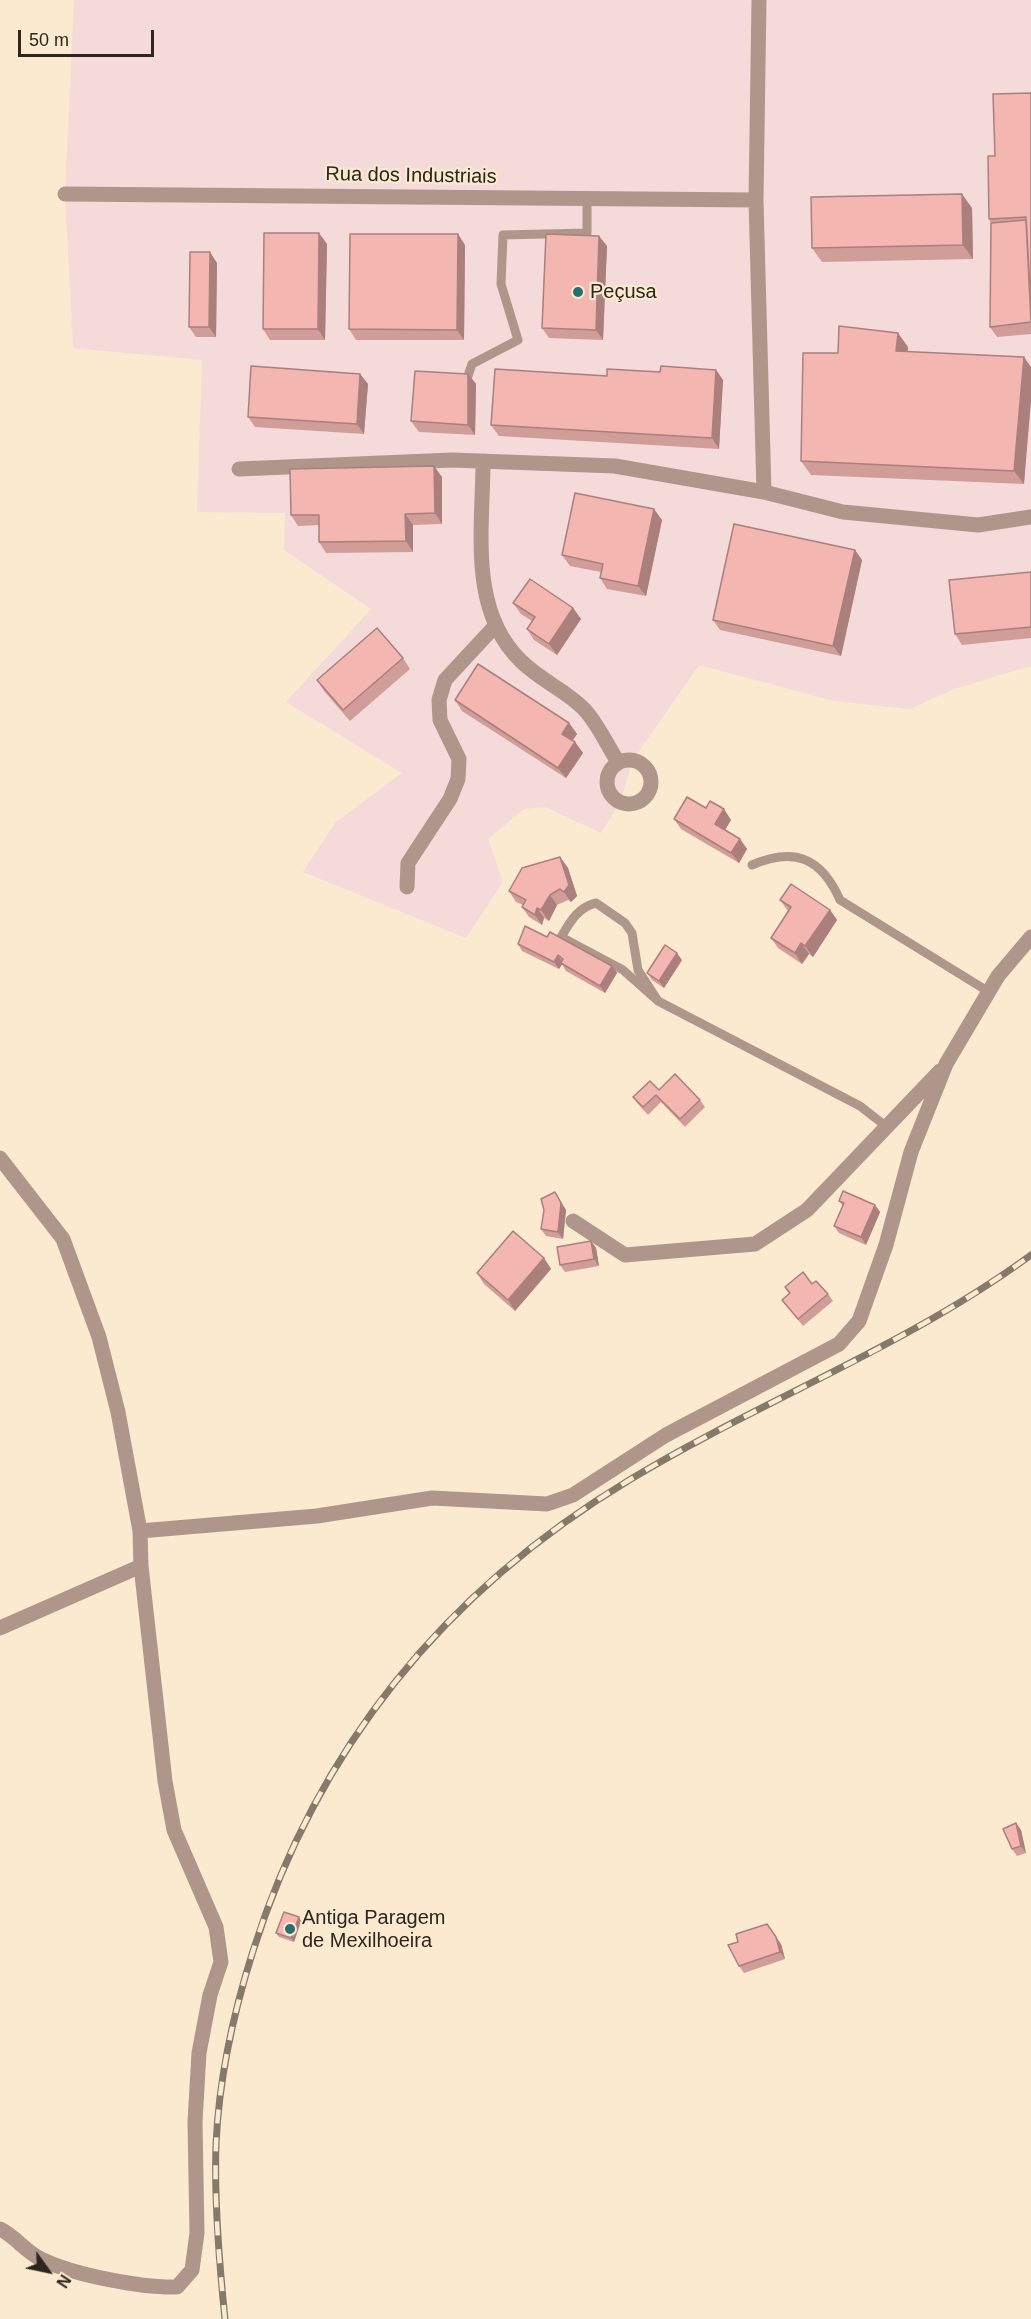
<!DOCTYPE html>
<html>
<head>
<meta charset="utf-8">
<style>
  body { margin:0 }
  #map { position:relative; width:1031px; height:2319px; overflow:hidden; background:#fbe9d0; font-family:Arial,sans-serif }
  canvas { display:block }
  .north { position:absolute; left:18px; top:2241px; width:60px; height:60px; -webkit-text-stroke:4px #fbe9d0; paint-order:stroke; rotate:123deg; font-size:16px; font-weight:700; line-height:24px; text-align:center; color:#2c261c }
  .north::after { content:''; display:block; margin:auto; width:21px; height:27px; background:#2c261c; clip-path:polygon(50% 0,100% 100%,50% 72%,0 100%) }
  .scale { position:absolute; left:18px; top:30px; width:136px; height:27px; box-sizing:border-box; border:3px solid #2c261c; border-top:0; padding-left:8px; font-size:18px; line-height:21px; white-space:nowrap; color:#2c261c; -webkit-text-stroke:4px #fbe9d0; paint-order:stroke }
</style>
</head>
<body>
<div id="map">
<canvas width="1031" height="2319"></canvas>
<div class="north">N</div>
<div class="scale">50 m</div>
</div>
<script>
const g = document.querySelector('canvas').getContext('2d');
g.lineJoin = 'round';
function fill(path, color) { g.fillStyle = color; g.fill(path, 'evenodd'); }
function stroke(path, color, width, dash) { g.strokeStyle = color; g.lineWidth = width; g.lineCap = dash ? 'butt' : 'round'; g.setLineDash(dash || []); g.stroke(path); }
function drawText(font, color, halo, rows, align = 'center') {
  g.font = font + ' Arial,sans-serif'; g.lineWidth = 4.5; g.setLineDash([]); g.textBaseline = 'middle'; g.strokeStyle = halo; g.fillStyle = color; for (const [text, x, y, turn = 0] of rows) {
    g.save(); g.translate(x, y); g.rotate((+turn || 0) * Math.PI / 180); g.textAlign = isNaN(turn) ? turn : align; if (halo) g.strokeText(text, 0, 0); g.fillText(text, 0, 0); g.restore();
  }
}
const industrial = new Path2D(`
  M74 0H1031V666L954 689 910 709 834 701 699 665 633 760 620 802 601 833 545 807 524 809 488 839 503 882 466 938 303 872 335 823 402 773 286 702 371 609 284 550 285 513 197 512 202 360 73 348 65 194Z`);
const lane = new Path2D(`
  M468 376 472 364 518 340 501 284 503 235 587 233V199
  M752 865C794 847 821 857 840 900L989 992
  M658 1001 623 970 561 937C570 922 578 907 596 903L625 923 632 933 638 970 658 1001 860 1106 887 1127`);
const street = new Path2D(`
  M759 0 756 200 764 492
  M65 194 756 200
  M483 461C483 528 468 610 521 661 540 680 565 690 583 708 597 722 607 745 618 762
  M239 469 452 460 615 466 764 492 843 512 978 525 1031 517
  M607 782a22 22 0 1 1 44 0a22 22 0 1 1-44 0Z
  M407 887 408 863 450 799 458 779 459 759 440 720 439 700 445 680 496 625
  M0 1158 63 1239 99 1337 118 1412 140 1531 141 1566 165 1781 174 1830 216 1927 221 1962 210 1995 199 2053 195 2122 197 2233 192 2270 177 2287C142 2288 73 2275 41 2259 26 2252 16 2237 0 2229
  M573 1221 625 1255 755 1244 807 1210 940 1071
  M140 1531 317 1516 432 1498 547 1504 573 1495 666 1435 839 1344 859 1321 886 1245 911 1152 946 1064 998 976 1031 937
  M0 1628 141 1566`);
const rail = new Path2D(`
  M225 2319C219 2261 214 2202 216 2144 219 2079 233 2014 253 1951 318 1746 446 1590 631 1479 762 1400 907 1346 1031 1255`);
const wall = new Path2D(`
  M1031 93V334L997 337 990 327 991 223 989 219 995 156Z
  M972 208 973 259 822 262 812 248Z
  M327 244 325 340H270L263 329Z
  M465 245 464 340H356L349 329Z
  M607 246 603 340 549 338 542 328Z
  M217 263 216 337H196L189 327Z
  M908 347V351L1031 367 1024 484 811 475 801 461 838 353Z
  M716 370 723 380 719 449 499 436 491 425 607 376Z
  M360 374 368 384 364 434 255 427 248 417Z
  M468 374 476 384 475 435 419 432 411 421Z
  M442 477V524L413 525V552L326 553 319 542V525L298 526 291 515Z
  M662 520 646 596 607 589 600 578 601 572 570 566 562 555Z
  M862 560 841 656 720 630 713 620Z
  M1031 572V638L962 645 955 634Z
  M513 603 573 608 581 619 557 655 534 640 527 629 532 621 521 614Z
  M403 658 410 669 350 721 324 691 317 680Z
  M455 700 569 723 577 734 573 740 575 742 583 753 566 778 462 711Z
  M706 808 731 820 725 830 740 839 747 849 739 863 681 829 674 819Z
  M560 857 568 868 577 896 571 902 568 900 557 905 549 921 544 918 542 925 529 917 522 907 523 905 516 902 509 891Z
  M780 900 830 910 837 920 813 957 809 954 802 964 778 948 771 938 788 911Z
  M547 937 612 966 617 973 605 993 566 971 562 964 559 969 522 951 518 944Z
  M682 960 664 988 652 980 647 973Z
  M659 1090 700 1100 705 1107 685 1127 661 1102 648 1115 638 1104 633 1097Z
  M555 1192 566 1210 563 1239 546 1236 541 1229Z
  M839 1201 875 1205 880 1212 866 1245 839 1233 834 1226 843 1206Z
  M591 1241 596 1248 599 1266 565 1272 560 1265Z
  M544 1258 551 1269 515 1311 484 1284 477 1273Z
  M785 1287 828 1294 833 1301 803 1326 782 1300 789 1294Z
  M1016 1823 1021 1830 1026 1853 1017 1856 1012 1849Z
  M299 1917 301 1921 294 1942 279 1937 276 1933Z
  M781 1944 785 1959 744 1973 739 1966Z`);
const shadedWall = new Path2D(`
  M962 194 972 208 973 259 963 245Z
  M319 233 327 244 325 340 318 329Z
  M458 234 465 245 464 340 457 330Z
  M599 236 607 246 603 340 596 330Z
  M210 252 217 263 216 337 209 327Z
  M898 333 908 347 906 365 896 351Z
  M1024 357 1031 367V401L1024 484 1014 471Z
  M716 370 723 380 719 449 712 438Z
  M360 374 368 384 364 434 357 424Z
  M468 374 476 384 475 435 468 425Z
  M434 466 442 477V524L435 513Z
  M654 509 662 520 646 596 638 586Z
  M405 514 413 525V552L406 541Z
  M855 550 862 560 841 656 833 646Z
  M573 608 581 619 557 655 549 644Z
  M569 723 577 734 570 744 562 734Z
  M575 742 583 753 566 778 558 768Z
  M724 809 731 820 722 835 715 824Z
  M740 839 747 849 739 863 731 853Z
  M560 857 568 868 577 896 571 902 564 892Z
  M550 895 557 905 549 921 541 910Z
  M537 908 544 918 542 925 535 915Z
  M830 910 837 920 813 957 805 946Z
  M801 943 809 954 802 964 795 953Z
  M677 953 682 960 664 988 659 981Z
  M558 955 563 963 559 969 554 962Z
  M612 966 617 973 605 993 600 986Z
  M555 1192 566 1210 563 1239 558 1232Z
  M875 1205 880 1212 866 1245 861 1237Z
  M591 1241 596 1248 599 1266 594 1259Z
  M544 1258 551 1269 515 1311 508 1300Z
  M1016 1823 1021 1830 1026 1853 1021 1846Z
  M299 1917 301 1921 294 1942 291 1938Z
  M767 1924 781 1944 785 1959 780 1952Z`);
const building = new Path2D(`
  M1031 93V308L1026 217 989 219 988 156H995L993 94Z
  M962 194 963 245 812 248 811 197Z
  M1026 220 1031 322 990 327 991 223Z
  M264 233H319L318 329H263Z
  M350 234H458L457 330 349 329Z
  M546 234 599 236 596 330 542 328Z
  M190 252H210L209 327H189Z
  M839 326 898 333 896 351 1024 357 1014 471 801 461 803 353H838Z
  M251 366 360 374 357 424 248 417Z
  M661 366 716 370 712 438 491 425 495 369 607 376V369L660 372Z
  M415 371 468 374V425L411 421Z
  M434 466 435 513 405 514 406 541 319 542V515H291L290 469Z
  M575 493 654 509 638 586 600 578 603 564 562 555Z
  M734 524 855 550 833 646 713 620Z
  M1031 572V627L955 634 949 580Z
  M530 579 573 608 549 644 527 629 535 617 513 603Z
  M377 628 403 658 343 710 317 680Z
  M478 664 569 723 562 734 575 742 558 768 455 700Z
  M687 797 706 808 710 801 724 809 715 824 740 839 731 853 674 819Z
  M560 857 569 885 564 892 560 889 550 895 541 910 537 908 535 915 522 907 526 900 509 891 522 868Z
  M791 884 830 910 805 946 801 943 795 953 771 938 791 907 780 900Z
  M525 926 547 937 550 932 612 966 600 986 561 963 563 959 558 955 554 962 518 944Z
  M665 945 677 953 659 981 647 973Z
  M675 1074 700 1100 680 1119 656 1095 643 1107 633 1097 650 1081 659 1090Z
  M843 1191 875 1205 861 1237 834 1226 844 1203 839 1201Z
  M555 1192 561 1203 558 1232 541 1229 544 1210 541 1199Z
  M513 1231 544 1258 508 1300 477 1273Z
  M591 1241 594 1259 560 1265 557 1247Z
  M803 1272 812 1284 816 1281 828 1294 798 1319 782 1300 790 1293 785 1287Z
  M1016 1823 1021 1846 1012 1849 1003 1829Z
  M284 1912 299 1917 291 1938 276 1933Z
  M767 1924 776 1937 780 1952 739 1966 728 1945 738 1942 736 1934Z`);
const markers = [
  [578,292,6,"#256f6d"],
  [290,1929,6,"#256f6d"]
];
const streetNames = [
  ["Rua dos Industriais",411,176,1]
];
const poiNames = [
  ["Peçusa",590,292],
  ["Antiga Paragem",302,1918],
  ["de Mexilhoeira",302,1941]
];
fill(industrial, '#f5dada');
stroke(lane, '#ae978a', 9);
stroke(street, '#ae978a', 15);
stroke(rail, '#857a6a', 7);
stroke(rail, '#fbe9d0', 4.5, [14]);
fill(wall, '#d19d98');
fill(shadedWall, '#aa7f7c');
fill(building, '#f3b6b1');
stroke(building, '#aa7f7c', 1.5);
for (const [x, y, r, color] of markers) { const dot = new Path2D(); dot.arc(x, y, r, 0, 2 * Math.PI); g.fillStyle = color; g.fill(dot); stroke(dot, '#fbe9d0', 2); }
drawText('20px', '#2c261c', '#fbe9d0', streetNames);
drawText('20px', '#2c261c', '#fbe9d0', poiNames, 'left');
</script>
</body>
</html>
